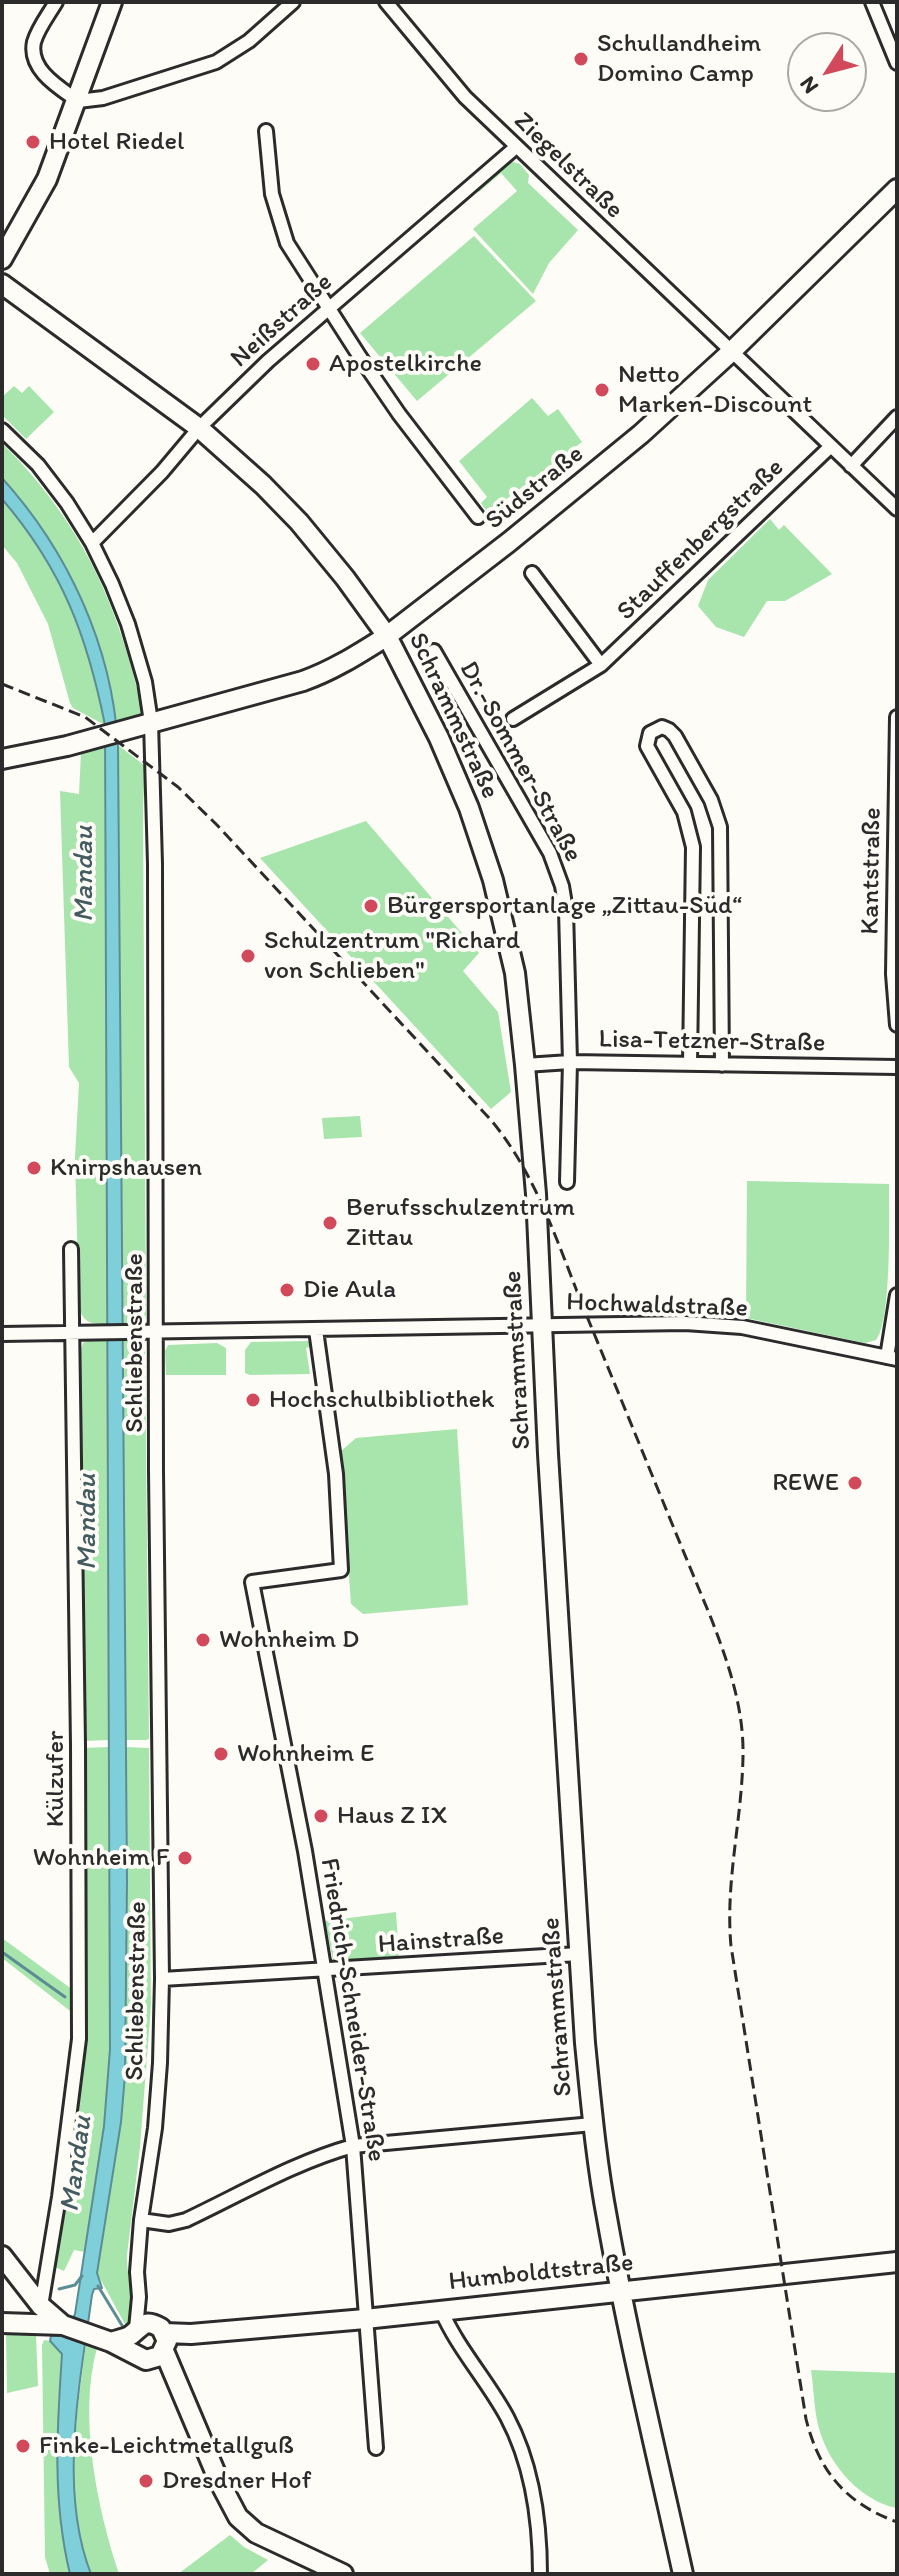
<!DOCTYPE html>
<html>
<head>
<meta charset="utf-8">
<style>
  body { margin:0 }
  #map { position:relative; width:899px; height:2576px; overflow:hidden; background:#fdfcf7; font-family:Itim,sans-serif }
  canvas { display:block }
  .frame { position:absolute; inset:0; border:4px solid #2b2b2b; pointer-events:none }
  .north { position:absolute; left:787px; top:32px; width:80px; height:80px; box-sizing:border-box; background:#fdfcf7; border:2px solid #a9a8a5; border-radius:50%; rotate:234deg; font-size:22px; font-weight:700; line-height:32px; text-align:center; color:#2b2b2b }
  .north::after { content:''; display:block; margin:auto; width:28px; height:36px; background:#d1495b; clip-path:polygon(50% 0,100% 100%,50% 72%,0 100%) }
</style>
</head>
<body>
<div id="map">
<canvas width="899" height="2576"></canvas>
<div class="frame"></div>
<div class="north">N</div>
</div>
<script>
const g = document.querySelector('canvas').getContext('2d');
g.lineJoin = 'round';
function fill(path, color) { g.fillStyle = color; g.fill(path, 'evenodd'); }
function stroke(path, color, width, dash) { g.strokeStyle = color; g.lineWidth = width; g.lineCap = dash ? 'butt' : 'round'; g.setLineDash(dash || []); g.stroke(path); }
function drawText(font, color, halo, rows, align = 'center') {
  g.font = font + ' Itim,sans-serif'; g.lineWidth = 8; g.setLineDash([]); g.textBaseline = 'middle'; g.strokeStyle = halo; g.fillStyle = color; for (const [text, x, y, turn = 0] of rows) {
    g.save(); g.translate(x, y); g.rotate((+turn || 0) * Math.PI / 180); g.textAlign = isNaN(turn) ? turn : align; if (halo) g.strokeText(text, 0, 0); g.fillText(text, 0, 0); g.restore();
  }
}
const green = new Path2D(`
  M513 162 520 164 529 175 528 183 578 230 549 263 533 294 473 229 517 191 501 173 479 192 475 187 503 163Z
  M474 236 536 301 417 401 360 333Z
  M14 386 22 393 29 386 54 412 26 439 2 415V397Z
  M532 398 548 416 558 409 582 442 488 513 481 503 487 497 459 461Z
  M2 443C82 523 118 603 143 713L117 722C96 625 69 553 2 478Z
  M2 499C62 569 87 635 105 725L73 708 70 703 48 624 17 563 2 545Z
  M770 519 779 530 784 525 832 574 785 601H767L744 637 716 627 698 606 708 580Z
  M118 745 145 766 143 808 146 1317 141 1324H122Z
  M105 746 107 1324C93 1324 84 1324 79 1308L75 1157 79 1083 69 1067 60 791 79 794 81 752Z
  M366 821 479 953 463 971 498 1012 511 1092 491 1109 260 858Z
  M360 1116 362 1137 324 1139 322 1118Z
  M747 1181 889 1184C889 1212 892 1322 876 1340L865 1343 746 1318Z
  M122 1340H141L145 1351 149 1739 146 1740H126Z
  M87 1341H108L109 1740 83 1741 81 1350 83 1343Z
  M311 1341 313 1346 306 1348 310 1374 250 1375 245 1373V1350L251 1342Z
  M217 1343 226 1348V1375H166L165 1351 168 1345Z
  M457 1429 468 1605 363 1614 351 1604 340 1452 356 1438Z
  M109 1747 110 2049 104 2126 85 2252 74 2250 64 2271 55 2267 83 2040V1748Z
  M126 1747 149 1748 151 2005 140 2147 127 2255C126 2278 138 2305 126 2326L97 2273 121 2122 125 2075Z
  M396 1912 399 1958 333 1961 325 1921Z
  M2 1938 73 1990 74 2014 2 1958Z
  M6 2335H36L38 2386 7 2393Z
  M44 2340 50 2341 62 2353C57 2428 52 2500 70 2574H50L45 2557 42 2345Z
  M86 2344 97 2348C78 2416 97 2508 119 2574H91C63 2501 76 2418 86 2344Z
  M811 2370 897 2373V2508C861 2501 831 2467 820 2432 814 2413 814 2390 811 2370Z
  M230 2535 244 2547 268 2560 251 2574H178Z`);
const water = new Path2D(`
  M2 478C68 551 112 646 118 745L127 1881 125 2075 121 2122 97 2273 102 2288 94 2289 92 2295C80 2383 58 2490 91 2574H70C52 2500 57 2428 62 2354L50 2341 51 2336 65 2334 75 2314 104 2126 110 2049 105 725C87 635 62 569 2 499Z`);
const stream = new Path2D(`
  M2 1952 65 1997
  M98 2286 123 2327
  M59 2289 75 2285 82 2276`);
const street = new Path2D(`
  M56 2C49 14 38 28 34 42 28 70 60 88 78 101L103 98 216 62 249 41 293 2
  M386 2 465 97 897 509
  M872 2 897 63
  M266 131 272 194 287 243 360 357 399 414 478 517
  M2 430 38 465 67 503 92 543 112 584 128 624 145 682 151 722 155 864 156 1471 162 1979 160 2063 155 2128 141 2220 137 2272 139 2297 136 2329
  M851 466 897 417
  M92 543 162 472 199 428 268 361 516 147
  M532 573 601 665
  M434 651 550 853 562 886 566 910 570 1062 567 1182
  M897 717 893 974 897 1025
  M513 719 601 665 831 446
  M690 1064 693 847 684 812 647 746 650 733 662 727 669 730 675 736 711 800 720 827 722 1065
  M525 1065 570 1062 897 1067
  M316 1330 336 1474 341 1570 252 1582 305 1851 353 2146 376 2448
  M2 1334 685 1323 742 1327 897 1359
  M887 1357 897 1295
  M162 1979 579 1954
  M141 2220 169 2224 186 2220C241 2194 295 2162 353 2146L593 2124
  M41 2306 59 2197 79 2039 78 1745 71 1249
  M441 2310C458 2349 487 2380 507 2417 532 2464 540 2521 540 2574`);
const secondary = new Path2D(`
  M2 259 47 179 112 2
  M2 284 199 428 263 485 299 522 345 578 387 636 439 738 469 808 493 880 515 973 525 1065 536 1194 548 1454 585 2043C591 2102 596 2160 607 2218 628 2337 657 2456 683 2574
  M2 759 67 746 303 681C334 670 360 653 387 636L509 542 641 434 731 352 897 189
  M2 2256 41 2306 63 2325
  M2 2323 63 2325 111 2342 146 2360 160 2356 167 2341 161 2328C144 2318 143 2326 131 2335 127 2338 117 2340 111 2342
  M164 2333 191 2334 365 2319 897 2262
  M164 2351 219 2481 238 2517 256 2533 343 2574`);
const rail = new Path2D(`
  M2 684 85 717 178 787 217 825 490 1119C537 1174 559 1248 586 1314 628 1416 669 1517 711 1618 728 1662 744 1708 743 1756 742 1820 725 1882 731 1946L806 2419C819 2471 845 2503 897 2522`);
const markers = [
  [581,59,8,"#d1495b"],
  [33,142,8,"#d1495b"],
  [313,364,8,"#d1495b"],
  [602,390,8,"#d1495b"],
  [371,906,8,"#d1495b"],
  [248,956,8,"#d1495b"],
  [34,1168,8,"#d1495b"],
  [330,1223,8,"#d1495b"],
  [287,1290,8,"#d1495b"],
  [253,1400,8,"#d1495b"],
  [855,1483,8,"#d1495b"],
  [203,1640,8,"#d1495b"],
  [221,1754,8,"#d1495b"],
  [321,1816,8,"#d1495b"],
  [185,1858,8,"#d1495b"],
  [23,2446,8,"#d1495b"],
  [146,2481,8,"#d1495b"]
];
const poiNames = [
  ["Schullandheim",597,44],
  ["Domino Camp",597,74],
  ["Hotel Riedel",49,142],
  ["Apostelkirche",329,364],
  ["Netto",618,375],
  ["Marken-Discount",618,405],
  ["Bürgersportanlage „Zittau-Süd“",387,906],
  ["Schulzentrum \"Richard",264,941],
  ["von Schlieben\"",264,971],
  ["Knirpshausen",50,1168],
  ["Berufsschulzentrum",346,1208],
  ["Zittau",346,1238],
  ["Die Aula",303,1290],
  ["Hochschulbibliothek",269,1400],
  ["REWE",839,1483,"right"],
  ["Wohnheim D",219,1640],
  ["Wohnheim E",237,1754],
  ["Haus Z IX",337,1816],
  ["Wohnheim F",169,1858,"right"],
  ["Finke-Leichtmetallguß",39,2446],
  ["Dresdner Hof",162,2481]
];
const streetNames = [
  ["Ziegelstraße",568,166,44],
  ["Neißstraße",282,321,-42],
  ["Südstraße",535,488,-39],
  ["Stauffenbergstraße",701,540,-44],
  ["Schrammstraße",453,716,65],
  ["Dr.-Sommer-Straße",520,762,61],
  ["Kantstraße",872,871,-89],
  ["Lisa-Tetzner-Straße",712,1042,1],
  ["Hochwaldstraße",657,1306,2],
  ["Schliebenstraße",135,1343,-90],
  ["Schrammstraße",518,1360,-93],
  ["Külzufer",56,1779,-90],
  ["Hainstraße",441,1941,-4],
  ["Schliebenstraße",137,1991,-89],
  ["Schrammstraße",558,2007,-94],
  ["Friedrich-Schneider-Straße",352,2010,81],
  ["Humboldtstraße",541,2273,-6]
];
const waterNames = [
  ["Mandau",85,874,-90],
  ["Mandau",88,1522,-90],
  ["Mandau",77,2164,-82]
];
fill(green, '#a7e5ac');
fill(water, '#7fcfda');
stroke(water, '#5d8d94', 2);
stroke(stream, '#5d8d94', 3);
stroke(street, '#2b2b2b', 18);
stroke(secondary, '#2b2b2b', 24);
stroke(street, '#fdfcf7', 12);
stroke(secondary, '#fdfcf7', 18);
stroke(rail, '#2b2b2b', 3, [12, 6]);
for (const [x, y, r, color] of markers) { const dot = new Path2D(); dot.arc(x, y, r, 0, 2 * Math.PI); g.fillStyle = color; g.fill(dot); stroke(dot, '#fdfcf7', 3); }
drawText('26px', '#2b2b2b', '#fdfcf7', poiNames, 'left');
drawText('26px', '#2b2b2b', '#fdfcf7', streetNames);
drawText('italic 28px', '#445c60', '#fdfcf7', waterNames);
</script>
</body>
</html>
